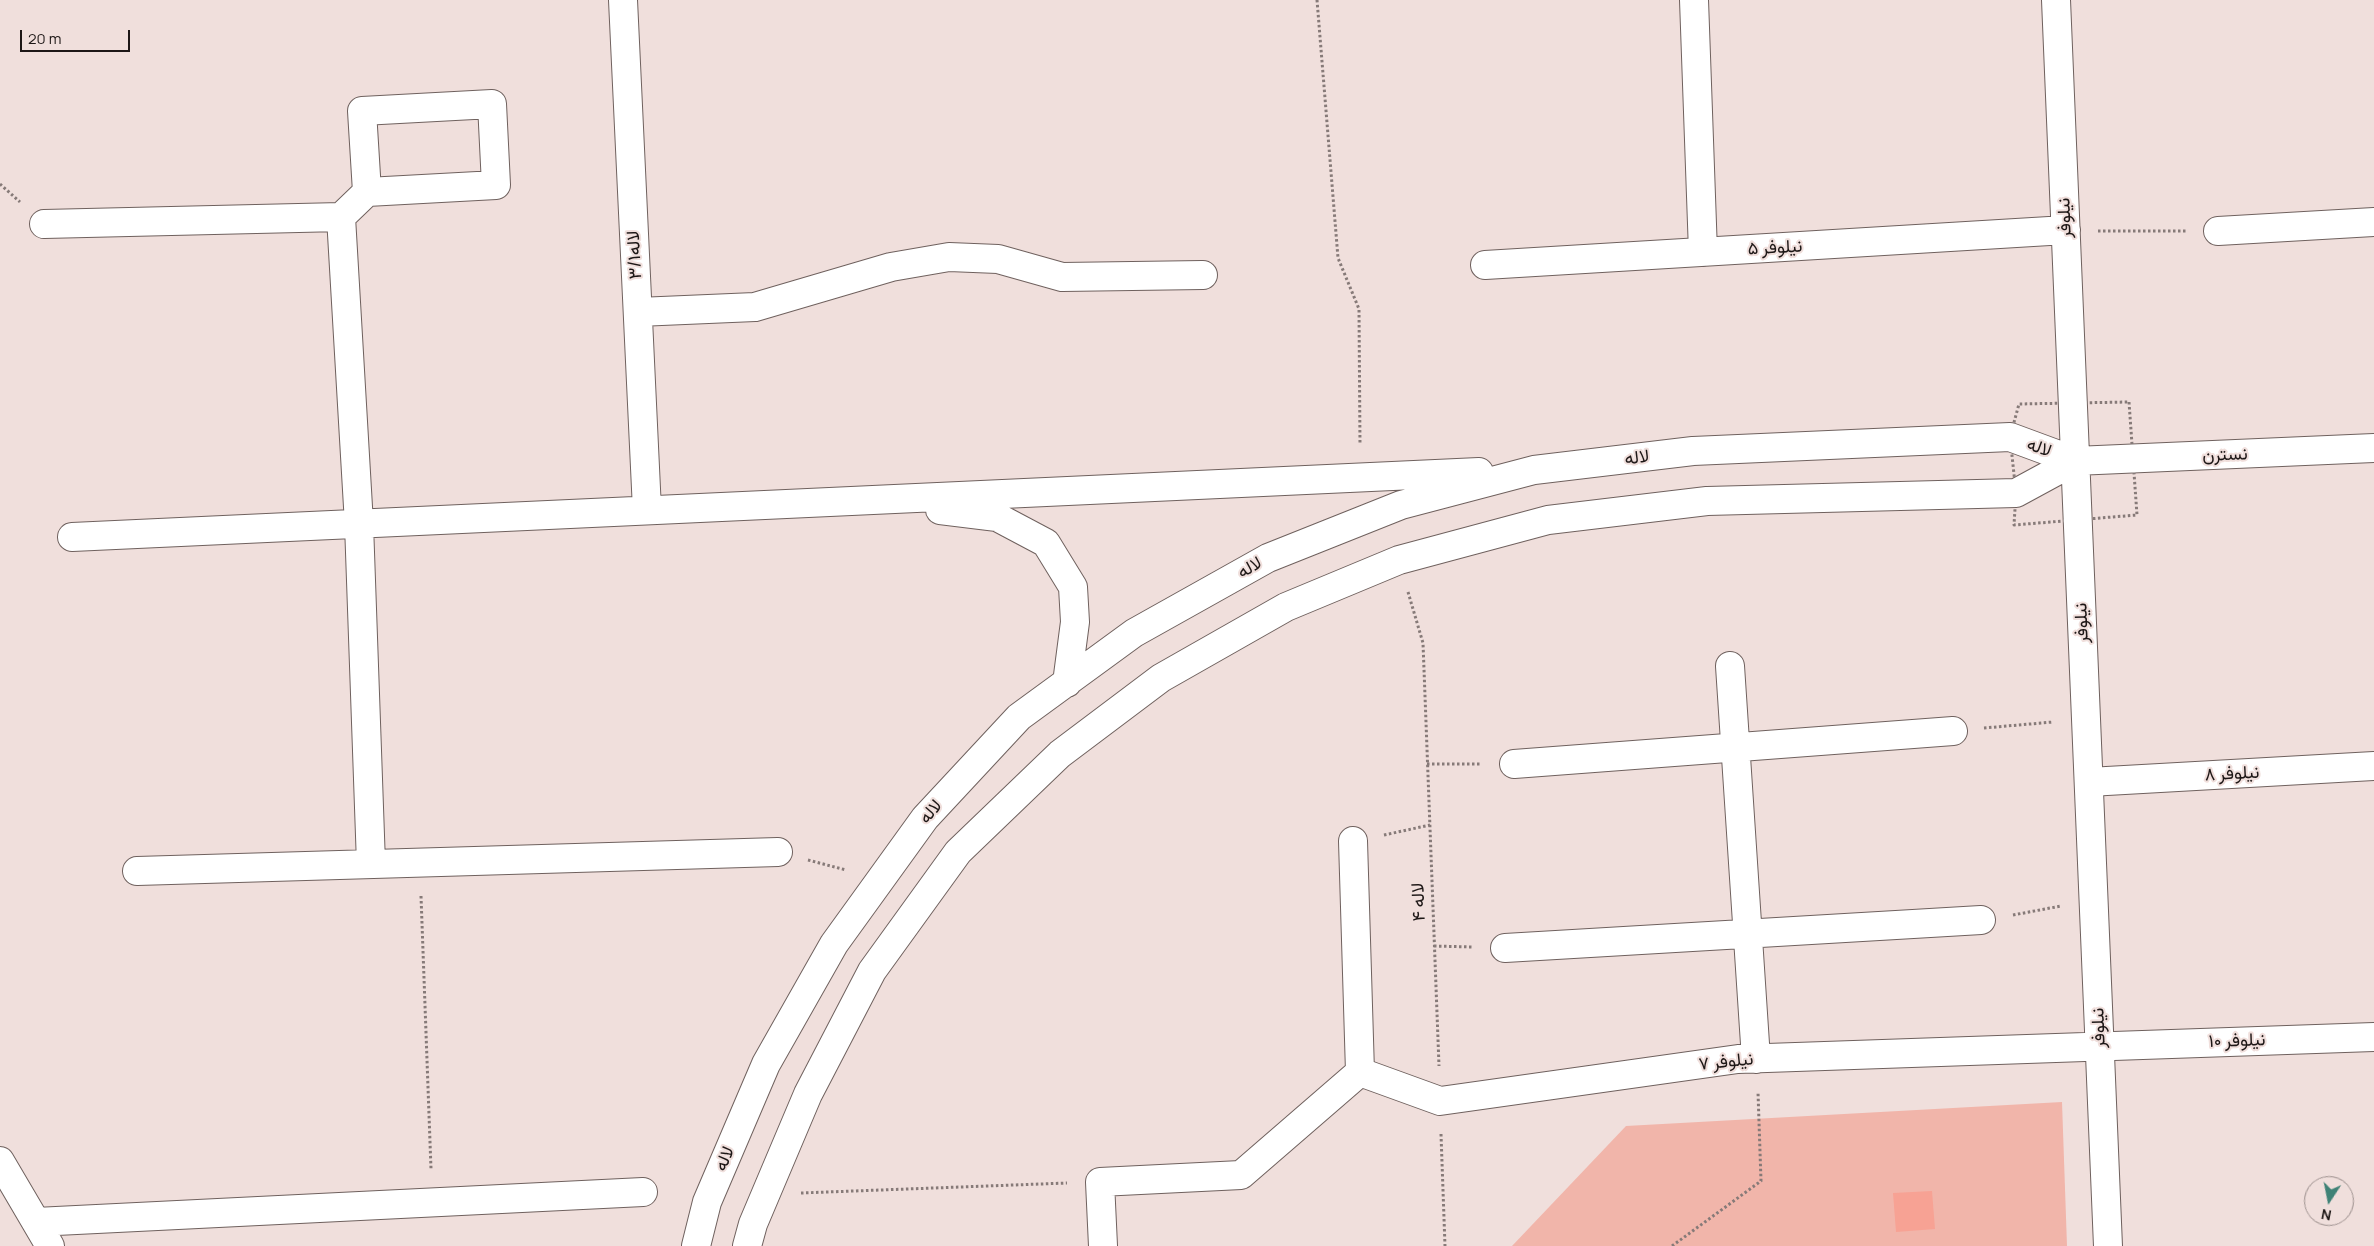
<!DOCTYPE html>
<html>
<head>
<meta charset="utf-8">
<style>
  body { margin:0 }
  #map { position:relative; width:2374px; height:1246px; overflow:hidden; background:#f0dfdc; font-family:Manrope,sans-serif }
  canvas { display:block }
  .north { position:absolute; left:2304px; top:1176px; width:50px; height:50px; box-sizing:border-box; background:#f0dfdc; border:1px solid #9c8f8d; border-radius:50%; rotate:191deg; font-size:14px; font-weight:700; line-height:20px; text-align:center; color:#1d1716 }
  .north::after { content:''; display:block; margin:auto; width:18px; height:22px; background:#3f8276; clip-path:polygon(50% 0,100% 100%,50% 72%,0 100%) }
  .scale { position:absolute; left:20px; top:30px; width:110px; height:22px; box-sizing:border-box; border:2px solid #1d1716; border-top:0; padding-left:6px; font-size:15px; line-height:18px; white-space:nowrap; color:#1d1716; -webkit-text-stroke:4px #f0dfdc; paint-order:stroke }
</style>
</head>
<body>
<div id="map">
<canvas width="2374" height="1246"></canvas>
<div class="north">N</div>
<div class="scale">20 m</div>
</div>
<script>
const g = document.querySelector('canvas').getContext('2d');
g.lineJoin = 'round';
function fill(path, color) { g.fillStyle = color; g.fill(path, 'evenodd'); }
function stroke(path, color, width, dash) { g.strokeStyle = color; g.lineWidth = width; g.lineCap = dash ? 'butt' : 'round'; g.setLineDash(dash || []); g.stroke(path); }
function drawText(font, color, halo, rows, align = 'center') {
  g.font = font + ' Manrope,Vazirmatn,sans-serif'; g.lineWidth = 4; g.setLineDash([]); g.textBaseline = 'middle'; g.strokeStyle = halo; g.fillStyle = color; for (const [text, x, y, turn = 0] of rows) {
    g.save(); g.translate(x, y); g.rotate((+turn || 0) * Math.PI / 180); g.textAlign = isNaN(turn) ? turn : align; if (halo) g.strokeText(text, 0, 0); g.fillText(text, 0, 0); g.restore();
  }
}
const green = new Path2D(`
  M2062 1102 2067 1246H1512L1626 1126Z`);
const building = new Path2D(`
  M1932 1191 1935 1229 1896 1232 1893 1193Z`);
const path = new Path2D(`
  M1317 0 1338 258 1359 309 1360 445
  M0 184 20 202
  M2098 231H2187
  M2129 402 2137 515 2014 525 2016 493 2010 437 2019 404Z
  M1408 592 1423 643 1439 1066
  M1984 728 2053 722
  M1427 764H1481
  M1384 835 1430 825
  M808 860 846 870
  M421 896 431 1169
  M2013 915 2061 906
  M1434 946 1473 947
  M1441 1134 1445 1246
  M801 1193 1067 1183
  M1672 1246 1761 1181 1758 1092`);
const minor = new Path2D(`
  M623 0 647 510
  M1694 0 1703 252
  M2056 0 2108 1246
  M367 192 362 111 492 104 496 185 367 192 341 217 359 524 371 864
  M44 224 341 217
  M2218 231 2374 222
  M1485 265 2066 230
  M638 312 755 307 891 267 949 257 998 259 1062 277 1203 275
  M940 510 997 517 1046 543 1073 587 1075 622 1067 683
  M72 537 1479 472
  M1730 666 1756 1059
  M1514 764 1953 731
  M2089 782 2374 766
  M137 871 778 852
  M1505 948 1981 920
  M1360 1072 1440 1101 1738 1059 2374 1037
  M0 1161 50 1246
  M36 1222 643 1192
  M696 1246 707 1202 766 1064 834 944 925 818 1019 717 1134 633 1268 558 1401 505 1534 470 1693 451 2010 437 2075 461 2374 448
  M747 1246 753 1224 808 1094 872 971 958 852 1060 754 1161 678 1286 607 1399 560 1548 520 1707 501 2016 493 2075 461
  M1103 1246 1100 1182 1241 1175 1360 1072 1353 841`);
const streetNames = [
  ["نیلوفر",2065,218,-92],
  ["نیلوفر ۵",1775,248,-3],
  ["لاله۳/۱",635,255,-93],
  ["لاله",2039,448,20],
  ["نسترن",2225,455,-2],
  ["لاله",1637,458,-7],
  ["لاله",1250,568,-29],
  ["نیلوفر",2082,623,-92],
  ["نیلوفر ۸",2232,774,-3],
  ["لاله",931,812,-49],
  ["لاله ۴",1419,902,-92],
  ["نیلوفر",2099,1028,-92],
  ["نیلوفر ۱۰",2237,1041,-2],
  ["نیلوفر ۷",1726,1062,-6],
  ["لاله",725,1159,-67]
];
fill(green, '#f1b5aa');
fill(building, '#f7a294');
stroke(minor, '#6f615e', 30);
stroke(path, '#867a78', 3, [2.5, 2.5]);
stroke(minor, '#fff', 28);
drawText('18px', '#1d1716', '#f0dfdc', streetNames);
</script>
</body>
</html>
